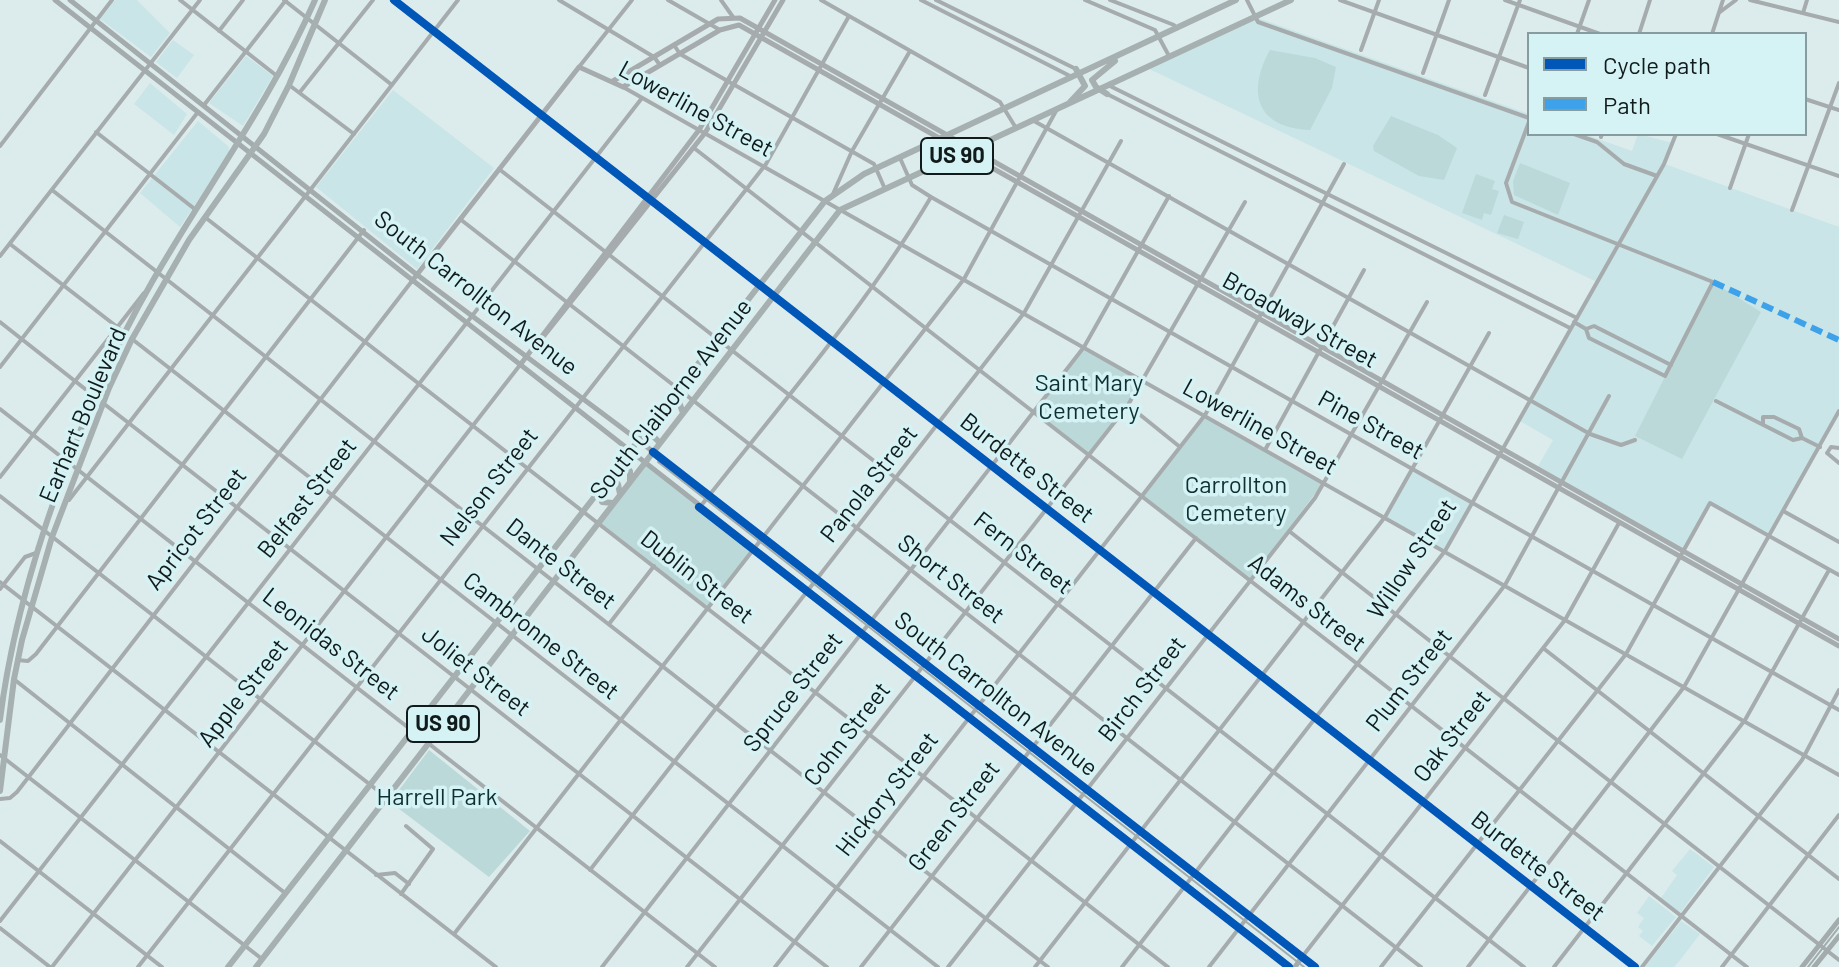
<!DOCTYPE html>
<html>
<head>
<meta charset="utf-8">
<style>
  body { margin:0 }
  #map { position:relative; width:1839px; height:967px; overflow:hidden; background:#dceced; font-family:Barlow,sans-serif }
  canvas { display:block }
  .legend { position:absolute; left:1527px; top:32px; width:280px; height:104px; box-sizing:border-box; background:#d5f2f4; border:2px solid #879c9e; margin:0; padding:10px 14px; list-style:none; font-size:24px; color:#111b1c }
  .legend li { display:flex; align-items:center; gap:16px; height:40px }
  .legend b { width:40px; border:2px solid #879c9e }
</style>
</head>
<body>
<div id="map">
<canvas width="1839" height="967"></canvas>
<ul class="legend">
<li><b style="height:10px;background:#0057b8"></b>Cycle path</li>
<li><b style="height:10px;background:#3da2ea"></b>Path</li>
</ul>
</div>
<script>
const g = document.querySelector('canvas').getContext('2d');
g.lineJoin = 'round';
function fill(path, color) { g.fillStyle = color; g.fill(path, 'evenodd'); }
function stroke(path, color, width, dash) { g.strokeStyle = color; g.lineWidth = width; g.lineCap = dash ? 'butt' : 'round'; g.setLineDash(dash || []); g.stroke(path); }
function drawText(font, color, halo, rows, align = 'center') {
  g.font = font + ' Barlow,sans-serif'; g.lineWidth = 7; g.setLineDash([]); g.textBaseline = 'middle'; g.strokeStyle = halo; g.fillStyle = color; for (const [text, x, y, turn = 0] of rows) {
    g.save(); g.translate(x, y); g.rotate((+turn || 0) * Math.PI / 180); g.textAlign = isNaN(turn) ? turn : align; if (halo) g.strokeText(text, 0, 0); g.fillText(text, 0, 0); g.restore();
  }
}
const built = new Path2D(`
  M115 0H137L170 33 151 57 100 19Z
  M1255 17 1529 114V134H1584L1632 151 1638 134 1673 143 1665 164 1839 227V411L1770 537 1710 503 1683 551 1537 468 1553 440 1518 420 1597 282 1147 68Z
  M173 40 194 55 177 78 156 62Z
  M246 56 273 76 243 126 209 103Z
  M150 83 187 114 174 135 134 104Z
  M393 90 494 168 417 269 316 187Z
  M198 121 228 146 230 152 180 227 140 193Z
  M1412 468 1472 503 1445 551 1385 517Z
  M1690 849 1714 867 1680 913 1661 898 1677 875 1672 871Z
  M1649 896 1676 917 1652 946 1639 936 1643 931 1638 927 1644 918 1637 913Z
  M1681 921 1700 934 1681 959 1674 967H1645Z`);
const green = new Path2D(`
  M1270 50 1315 58 1336 67 1332 88 1310 130C1257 128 1246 93 1270 50Z
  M1391 116 1438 135 1457 148 1444 180 1419 176 1374 151 1373 146Z
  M1520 163 1570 183 1558 215 1514 195 1513 181Z
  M1476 174 1495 181 1492 189 1499 191 1491 215 1484 213 1482 220 1462 213Z
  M1504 215 1524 222 1518 239 1497 233Z
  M1713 282 1761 312 1682 459 1635 436Z
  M1084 347 1143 382 1088 454 1034 412Z
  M1205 415 1323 483 1249 582 1142 496Z
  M644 463 753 549 707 608 598 522Z
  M429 750 530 831 489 877 390 802Z`);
const minor = new Path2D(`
  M180 0 277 76
  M284 0 392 85
  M394 0 1635 967
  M559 0 654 57 660 65
  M668 0 720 30
  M721 0 733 17
  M821 0 1000 102 1016 128
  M921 0 1072 77
  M936 0 1076 69
  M1085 0 1155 30 1169 56
  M1110 0 1174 25 1176 29
  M1247 0 1258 22 1529 118
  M1340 0 1529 68
  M1505 0 1600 34
  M1750 0 1839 22
  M1720 12 1736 0
  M1803 13 1807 0
  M219 31 243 0
  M1577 34 1589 0
  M1639 34 1650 0
  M1712 34 1723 0
  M674 45 680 54 874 164 885 189
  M1361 50 1379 0
  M579 67 632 0
  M1423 73 1449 0
  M289 85 354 134
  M1110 86 1577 318
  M623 87 1839 775
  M300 92 373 0
  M1107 94 1570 328
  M1485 95 1520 0
  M1805 99 1839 110
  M204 105 286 0
  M1034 121 1590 434 1621 445 1635 440
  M1529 122 1506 183 1512 202 1713 282 1665 376 1589 338 1586 329 1574 322
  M96 132 196 210
  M1574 134 1597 142 1624 164 1657 176
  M1717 134 1839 176
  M1601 137 1602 134
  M0 146 112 0
  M694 148 1747 967
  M900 158 912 185 931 197 1839 710
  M499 169 1524 967
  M1730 188 1749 134
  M52 190 1048 967
  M833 194 852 151 910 51
  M1792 210 1839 83
  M206 218 1168 967
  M460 219 1421 967
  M10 244 125 333
  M0 256 200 0
  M0 322 94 396
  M1586 329 1594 326 1671 365
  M132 339 938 967
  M0 367 198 112
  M1716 401 1793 440 1802 438 1799 429 1774 417H1763V424
  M103 403 827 967
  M1128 405 1180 447
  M0 409 715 967
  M1802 438 1820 447
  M1839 448 1831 447 1827 453 1839 463
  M1265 450 1364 270
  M0 477 144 293
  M0 496 386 797
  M69 500 458 0
  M700 507C779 406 866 307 931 197
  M1785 512 1839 542
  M1289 531 1839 960
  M0 582 496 967
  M0 589 25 557 36 553
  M609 624 654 566
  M1543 648 1839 879
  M17 660 28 661 36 654 364 230
  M15 680 285 893
  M0 755 262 959
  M0 799 10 798 17 792 412 281
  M0 841 162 967
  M590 870 1024 313 1121 141
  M376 875 395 873 409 884
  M401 894 433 849 406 826
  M0 921 642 98
  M0 928 50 967
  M454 934 964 279 1056 111
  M1302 957 1565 620 1619 523
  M52 967 520 365
  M138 967 766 164 849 16
  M602 967 1084 347 1169 196
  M687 967 1128 405 1245 202
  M775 967 1205 415 1344 164
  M861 967 1196 538
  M948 967 1315 498 1427 302
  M1035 967 1385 517 1489 333
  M1122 967 1445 551 1664 164 1676 134
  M1209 967 1505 585 1609 396
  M1381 967 1626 654 1710 503 1839 575
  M1468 967 1684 687 1839 411
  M1554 967 1745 720 1829 570
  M1642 967 1802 760 1839 690
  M1722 967 1839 815`);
const tertiary = new Path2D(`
  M613 81 718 19 740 18 1839 639
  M412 281 579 67 623 87 720 30 739 25 1839 646
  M535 347 705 133 783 0
  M520 365 699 130 775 0`);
const secondary = new Path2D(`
  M55 0 1289 967
  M70 0 416 274 638 440 1315 967
  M1295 967 1302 957
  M1802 967 1839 920
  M1814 967 1839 936`);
const primary = new Path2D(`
  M1107 94 1096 87 1092 80 1115 61
  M1070 102 1085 86 1076 69
  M668 402H679L683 413
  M652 422 653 436 660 443
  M622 461 630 471V481
  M605 483 618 484 620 494
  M599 490 602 502 613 503
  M0 720C17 581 82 404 152 282 206 188 271 101 315 0
  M0 791 14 679 22 640 52 537 109 388 132 339 189 240 264 134 289 85 325 0
  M228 967 825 201 864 174 1236 0
  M256 967 840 210 1291 0`);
const tram = new Path2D(`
  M658 462 1304 967
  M1808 967 1839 927`);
const quiet = new Path2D(`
  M1713 282 1839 340`);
const cycleway = new Path2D(`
  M394 0 1635 967
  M653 452 1315 967
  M699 507 1289 967`);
const shields = [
  [957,156,72],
  [443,724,72]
];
const shieldNames = [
  ["US 90",957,156],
  ["US 90",443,724]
];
const streetNames = [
  ["Lowerline Street",696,109,29],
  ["South Carrollton Avenue",476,293,38],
  ["Broadway Street",1300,320,29],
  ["South Claiborne Avenue",671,399,-52],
  ["Earhart Boulevard",83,415,-67],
  ["Pine Street",1371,425,29],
  ["Lowerline Street",1260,427,29],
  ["Burdette Street",1027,468,38],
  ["Panola Street",869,484,-52],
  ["Nelson Street",489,487,-52],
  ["Belfast Street",307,498,-52],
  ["Apricot Street",196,529,-52],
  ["Fern Street",1023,553,38],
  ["Willow Street",1412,559,-56],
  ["Dante Street",561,564,38],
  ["Dublin Street",697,577,38],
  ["Short Street",951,579,38],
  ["Adams Street",1307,603,38],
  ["Cambronne Street",541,636,38],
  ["Leonidas Street",331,644,38],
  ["Joliet Street",476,671,38],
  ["Plum Street",1409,680,-52],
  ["Birch Street",1142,689,-52],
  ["Spruce Street",793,692,-52],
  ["Apple Street",243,693,-52],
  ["South Carrollton Avenue",996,694,38],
  ["Cohn Street",847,734,-52],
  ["Oak Street",1452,736,-52],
  ["Hickory Street",887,794,-52],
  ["Green Street",954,816,-52],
  ["Burdette Street",1538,866,38]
];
const parkNames = [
  ["Saint Mary",1089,383],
  ["Cemetery",1089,411],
  ["Carrollton",1236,485],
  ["Cemetery",1236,513],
  ["Harrell Park",437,797]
];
fill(built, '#c9e5e7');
fill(green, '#bcd9da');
stroke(minor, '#a6acad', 4);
stroke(tertiary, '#a6acad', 5);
stroke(secondary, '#a4abac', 5);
stroke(primary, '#a6b0b0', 6);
stroke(tram, '#a1abab', 2);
stroke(quiet, '#3da2ea', 6, [12, 6]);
stroke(cycleway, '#0057b8', 8);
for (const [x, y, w] of shields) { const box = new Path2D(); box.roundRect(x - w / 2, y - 18, w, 36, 6); g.fillStyle = '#d5f2f4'; g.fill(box); stroke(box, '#111b1c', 2); }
drawText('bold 22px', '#111b1c', null, shieldNames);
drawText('24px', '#111b1c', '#d5f2f4', streetNames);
drawText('24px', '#0d3133', '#d5f2f4', parkNames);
</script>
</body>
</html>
